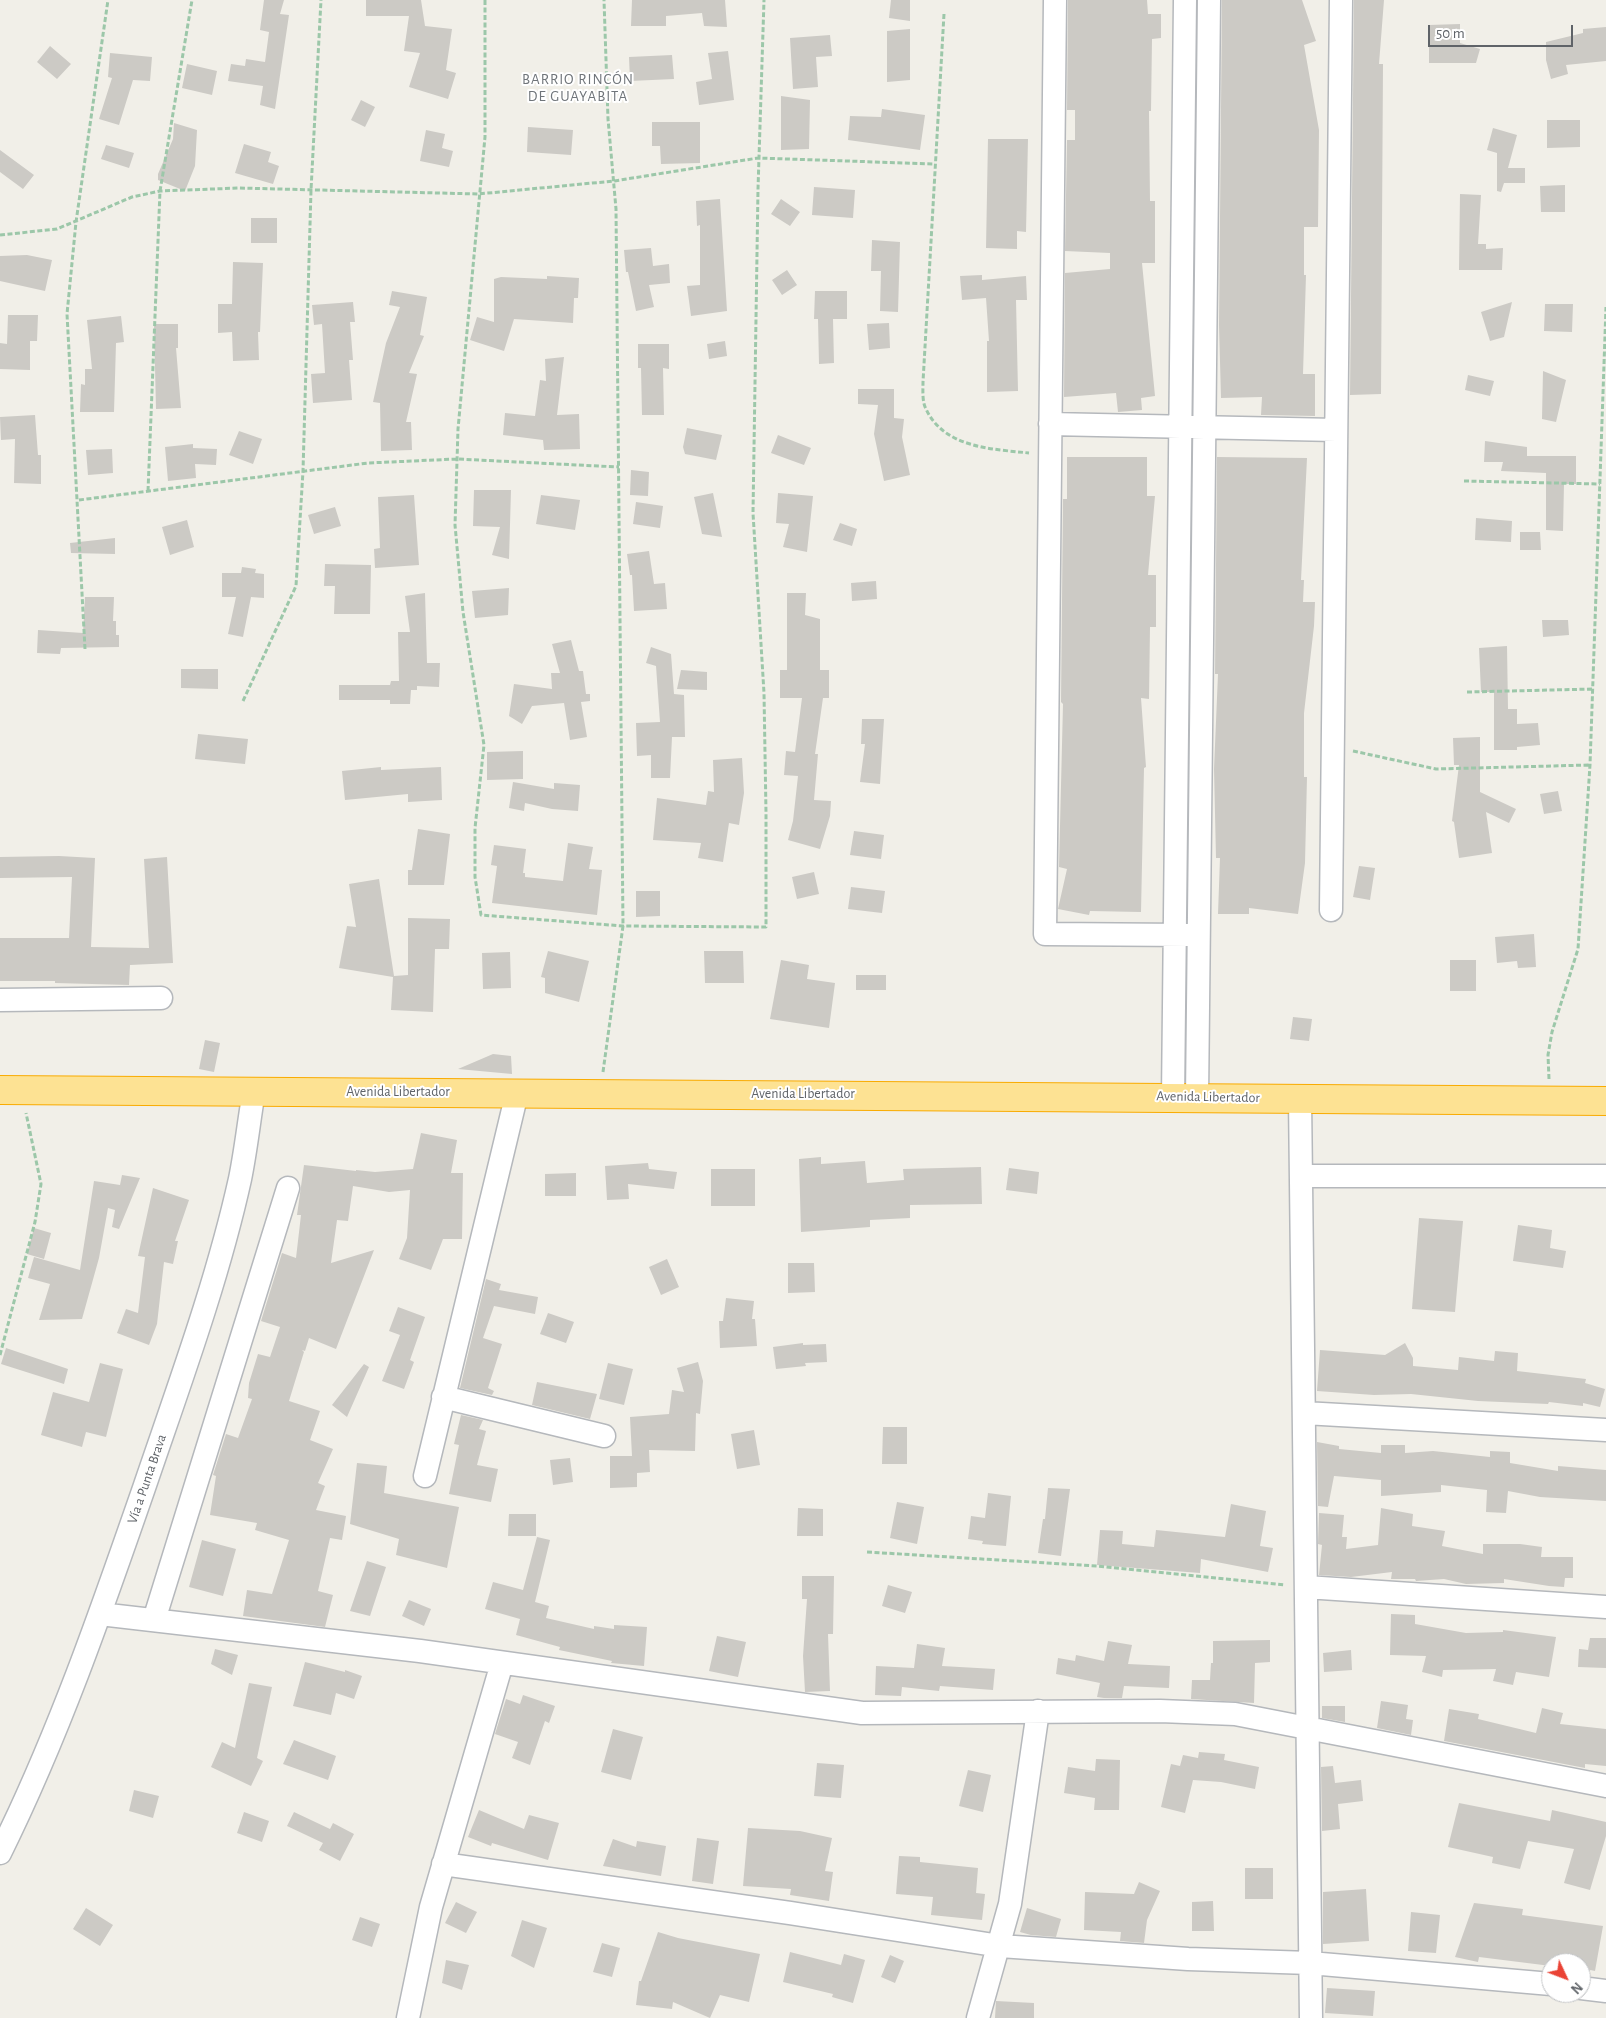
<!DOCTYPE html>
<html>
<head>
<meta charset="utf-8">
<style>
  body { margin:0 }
  #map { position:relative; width:1606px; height:2018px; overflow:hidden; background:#f1efe8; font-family:"Alegreya Sans",sans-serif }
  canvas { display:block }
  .north { position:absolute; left:1541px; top:1953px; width:50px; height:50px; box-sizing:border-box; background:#fff; border:1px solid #bfc1c3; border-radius:50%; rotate:133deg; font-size:14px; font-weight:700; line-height:20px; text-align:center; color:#5f6368 }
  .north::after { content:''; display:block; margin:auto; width:18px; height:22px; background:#ea4335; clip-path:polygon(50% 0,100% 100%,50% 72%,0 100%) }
  .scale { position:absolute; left:1428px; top:25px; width:145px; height:22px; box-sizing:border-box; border:2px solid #5f6368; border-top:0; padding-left:6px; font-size:15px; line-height:18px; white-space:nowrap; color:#5f6368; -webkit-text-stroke:4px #fff; paint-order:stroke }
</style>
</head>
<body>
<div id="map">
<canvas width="1606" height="2018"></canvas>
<div class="north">N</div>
<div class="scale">50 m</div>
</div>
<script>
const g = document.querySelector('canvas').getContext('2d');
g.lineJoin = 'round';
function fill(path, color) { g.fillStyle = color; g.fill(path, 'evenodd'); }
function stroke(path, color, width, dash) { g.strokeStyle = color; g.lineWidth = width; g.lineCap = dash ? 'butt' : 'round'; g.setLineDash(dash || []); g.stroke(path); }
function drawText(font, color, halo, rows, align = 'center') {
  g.font = font + ' "Alegreya Sans",sans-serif'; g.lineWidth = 4; g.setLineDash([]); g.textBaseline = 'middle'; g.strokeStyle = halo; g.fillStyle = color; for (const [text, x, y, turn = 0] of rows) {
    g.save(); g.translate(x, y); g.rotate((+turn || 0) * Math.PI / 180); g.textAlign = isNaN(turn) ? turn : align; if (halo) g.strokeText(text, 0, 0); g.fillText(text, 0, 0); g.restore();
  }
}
const building = new Path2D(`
  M264 0H284L280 14 289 15 275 109 260 105 263 86 228 81 231 64 245 66 246 59 265 62 269 32 260 30Z
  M366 0H421L425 26 452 29 446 70 456 73 448 99 409 87 420 53 404 51 409 16H366Z
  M632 0H725L727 27 704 26 702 13 666 16V26H631Z
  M891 0H910V21L889 18Z
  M1068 0H1147L1148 14H1161V38L1152 39 1151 111H1149L1150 201H1155V263H1142L1155 396 1141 398 1142 410 1118 412 1116 393 1064 397 1065 273 1110 269V253L1065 251 1067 140H1075V110H1067Z
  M1222 0H1302L1316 41 1304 45 1319 130 1318 227H1304V275H1306L1303 374H1315V416L1261 415 1262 397 1221 398 1219 325Z
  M1354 0H1384L1379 64H1383L1381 394 1350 395Z
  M1460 24V43L1480 49 1476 63H1429V25Z
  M1606 27V61L1566 65 1568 74 1551 79 1546 60V42L1583 33V29Z
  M910 29V80L887 82V31Z
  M830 35 832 56 816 57 818 87 793 89 790 38Z
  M50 46 71 64 57 79 37 62Z
  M728 51 734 100 699 105 696 82 712 79 708 53Z
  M110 53 152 57 150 81 133 80 119 125 99 119 112 78 108 77Z
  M672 55 674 79 630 81 629 57Z
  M187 64 217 71 212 95 182 88Z
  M781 96 810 100 809 149 781 150Z
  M361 100 375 107 365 127 351 120Z
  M882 109 925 115 920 150 848 140 850 116 881 117Z
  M1547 120H1580V147L1547 148Z
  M652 122H700V163L661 164 660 146H652Z
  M174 123 197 130 195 166 185 191 158 180V174L173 139Z
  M528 127 573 130 571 155 527 152Z
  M1493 128 1517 135 1508 168H1525V183H1504L1501 192 1497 191V153L1487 150Z
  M426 130 445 134 442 148 453 151 449 167 420 161Z
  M988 139H1028L1026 232 1017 231V249L986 248Z
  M244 144 271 152 268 162 279 166 273 184 235 173Z
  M106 145 134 153 129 168 101 159Z
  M0 150 34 175 23 189 0 172Z
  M1565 185V212H1541L1540 186Z
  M814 187 855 190 853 218 812 215Z
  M1460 194 1481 195 1478 244H1486V249L1503 248 1502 270H1459Z
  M720 199 727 311 691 316 687 286 700 285V225L697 226 696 201Z
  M781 199 800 212 790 226 771 214Z
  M251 218H277V243H251Z
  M872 240 900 242 898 312 880 311 881 271H871Z
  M651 248 653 266 669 264 670 283 649 285 654 307 636 311 628 272H626L624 250Z
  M27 255 52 260 45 291 0 281V256Z
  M233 262 263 263 260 332H258L259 360 233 361 232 332 218 333V304H232Z
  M787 270 797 285 782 295 772 280Z
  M982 275V280L1026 276 1027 300H1016L1018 391 987 392V341H989L986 298 962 300 960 276Z
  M547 276 579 278 578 298H574L573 323 514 319 504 351 470 340 477 317 494 322V279L501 277 547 279Z
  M392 291 427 297 420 335 424 336 409 373 417 374 406 422H411L412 450 381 451 380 403 373 402 386 343 400 307 389 305Z
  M815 291H847V319H833L834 363 819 364 818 319H814Z
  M353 302 355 322H350L353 360H349L352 400 313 403 311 374 325 373 322 324 314 325 312 305Z
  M1512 302 1504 337 1490 341 1481 312Z
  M1545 304H1573L1572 332 1544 331Z
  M8 315H38L37 341H30V370L0 369V343L7 344Z
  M121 316 124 342 116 343 114 412H80L81 384 85 385V369H92L87 320Z
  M889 323 890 348 869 350 867 324Z
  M154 324H178V348H176L181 408 156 409Z
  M725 341 727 356 709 359 707 344Z
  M638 344H669V369L663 368 664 415H642L641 368H638Z
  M564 357 557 415 579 414 580 449 544 450 543 440 503 435 505 413 535 416 540 380 546 381 545 359Z
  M1543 371 1566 380 1556 422 1542 419Z
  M1468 375 1494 381 1490 396 1465 390Z
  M858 389H894V418L904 419 902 437 910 475 884 481 874 434 878 405 858 404Z
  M35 415 38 455H41V484L14 483 15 439 1 440 0 417Z
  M687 428 722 435 716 460 685 454 683 447Z
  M239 431 262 439 253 464 229 455Z
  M778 435 811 448 804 465 771 453Z
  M1485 441 1527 447V456H1576V484H1564L1563 531 1546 530V473L1501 471 1503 462H1484Z
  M193 444V448L217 449 216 465 195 464 196 478 168 481 165 447Z
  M112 449 113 473 88 475 86 450Z
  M1067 457H1147V496H1155L1148 575H1156V627H1150L1149 699 1141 698 1146 767 1144 768 1141 912 1090 911 1089 915 1058 909 1067 869 1059 867 1063 704 1061 702 1063 499H1067Z
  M1217 457 1307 458 1301 580H1304L1303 602H1315L1314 626 1304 713V777H1307L1305 863 1298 914 1249 908V914H1218L1220 858H1216L1214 769 1218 674H1215Z
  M631 470 649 472 648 496 630 495Z
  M474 490H511L509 559 492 555 500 527 473 526Z
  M713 493 722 537 702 534 694 497Z
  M778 493 813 496 807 552 783 547 789 524 776 523Z
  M414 495 419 565 375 568 374 549 380 548 378 497Z
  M541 495 580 500 575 530 536 524Z
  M636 502 663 506 660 528 633 524Z
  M335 507 341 526 314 534 308 515Z
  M1476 518 1512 521 1511 542 1475 540Z
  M187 520 194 547 170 555 162 527Z
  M840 523 857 529 852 546 833 540Z
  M1520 532H1540L1541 550H1520Z
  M115 538V554L71 553 70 543Z
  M649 551 654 584 665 583 667 609 634 611 632 575H630L627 554Z
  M325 564 371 565 370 614H334L335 586H324Z
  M242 567 256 569 255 573 264 574V598L251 597 243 637 228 634 236 597H222V573H241Z
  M876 581 877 599 852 601 851 583Z
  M509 588 508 615 475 618 472 591Z
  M425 593 427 663H440L439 687 417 686V690H411L410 704H390V700H339V685H390L391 681H399L398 632H410L405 596Z
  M787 593H806L805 615 820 619V670H829V698H823L815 754H818L814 800 831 801 830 816 820 849 788 840 793 821 798 776 784 775 786 751 795 752 802 698H780V670H787Z
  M85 597H114L113 621H116V635H119V647L61 648 60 654 37 653 38 630 83 633Z
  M1542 620H1568L1569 635 1543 637Z
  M571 640 579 671H583L586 694H590V701L581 702 587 737 570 740 564 703 532 706 522 724 509 716 514 684 552 689 551 673H560L552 644Z
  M1507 646 1508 709H1517V724L1538 723 1540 745 1517 747V750H1494V692H1481L1479 648Z
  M651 647 671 654 674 694 684 695 685 737H672L670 778H651V755L637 756 636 723 660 722 656 666 646 663Z
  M181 669H218V689L181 688Z
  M681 670 707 672V690L677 689Z
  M862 719H884L880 784 860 782 865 744H861Z
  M198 734 248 739 245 764 195 759Z
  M1480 737V792L1516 809 1509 823 1486 812 1492 853 1459 858 1454 822 1452 821 1459 765H1454L1453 738Z
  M523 751V779L487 780V752Z
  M742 758 744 793 739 825 729 823 723 862 698 858 701 843 653 840 657 798 706 805 708 791 714 792 713 760Z
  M381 767V770L441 767 442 800 408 802V794L345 800 342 771Z
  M513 782 554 789V783L580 785 578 811 552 809 525 803 524 811 509 808Z
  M1558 791 1562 811 1544 814 1540 794Z
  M418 829 450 834 444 885H408V870H412Z
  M854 831 884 835 881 859 850 855Z
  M568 843 593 847 589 869 602 870 597 915 492 903 497 866 491 865 494 845 526 849 523 873H525V877L563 881Z
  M59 856 95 858 91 947 149 948 144 859 167 857 173 963 130 965 129 985 55 983V981H0V938H69L72 877 0 878V857Z
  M1359 866 1375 868 1370 900 1353 897Z
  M814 872 819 894 797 899 792 877Z
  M379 879 394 976 408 975V918L450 919 449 949H435L433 1012 391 1010 393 977 339 968 347 926 356 927 349 884Z
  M851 887 885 891 882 913 848 909Z
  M636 891H660V916L636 917Z
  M1534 934 1536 967 1518 968 1517 961 1497 963 1495 937Z
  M548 951 589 961 579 1002 545 993V978L541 977Z
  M704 951H743L744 983H705Z
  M510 952 511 988 483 989 482 953Z
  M781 960 809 965 807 979 835 983 829 1028 770 1019Z
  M1450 960H1476V991H1450Z
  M856 975H886V990H856Z
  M1293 1017 1312 1019 1309 1041 1290 1039Z
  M205 1040 220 1043 214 1072 199 1069Z
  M493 1054 511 1056 512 1074 458 1069Z
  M421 1133 457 1140 451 1173H463L462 1239H443L431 1270 399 1259 407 1238 410 1190 389 1192 353 1186 348 1221 337 1220 331 1263 374 1250 336 1349 309 1338 305 1351 302 1350 304 1352 289 1401 320 1411 310 1440 333 1449 318 1483 325 1486 316 1510 346 1516 342 1540 330 1538 318 1591 333 1595 325 1627 243 1616 247 1590 272 1594 289 1540 255 1530 257 1523 210 1515 216 1476 213 1475 226 1434 238 1438 252 1399 248 1398 249 1383 258 1354 270 1357 280 1327 261 1321 282 1253 296 1258 301 1215H297L304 1165 356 1171V1170L375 1172 413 1169Z
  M821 1157V1164L865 1161 867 1183 904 1180 903 1169 981 1167 982 1204 910 1205V1218L870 1220V1227L801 1232 799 1159Z
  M648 1163 649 1169 677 1172 674 1189 628 1184 629 1199 607 1200 605 1166Z
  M1009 1168 1039 1172 1037 1194 1006 1190Z
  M711 1169H755V1206H711Z
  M576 1173V1196H545V1174Z
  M122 1175 140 1178 119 1229 112 1227 115 1210 108 1208 99 1258 82 1319 39 1320 50 1284 28 1278 34 1257 80 1270 94 1181 120 1185Z
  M153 1188 189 1200 175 1241H178L173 1264 164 1262 157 1324 149 1345 117 1333 126 1309 138 1313 145 1257 138 1256Z
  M1419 1218 1463 1221 1455 1312 1412 1309Z
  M1518 1225 1552 1230 1550 1248 1566 1251 1563 1268 1513 1261Z
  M34 1228 51 1233 44 1259 27 1254Z
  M667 1259 679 1287 661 1295 649 1267Z
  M788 1263H814L815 1292 788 1293Z
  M486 1279 501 1284 499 1290 538 1297 535 1314 494 1306 483 1338 502 1344 488 1388 494 1391 492 1395 460 1388Z
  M726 1298 754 1301 752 1319H755L757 1346 720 1348 719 1321H723Z
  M398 1307 425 1317 410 1360 414 1362 404 1389 382 1381 400 1335 389 1331Z
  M548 1313 574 1322 566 1343 540 1334Z
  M803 1343V1345L826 1344 827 1362 805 1363 806 1366 776 1369 773 1347Z
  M1405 1343 1413 1358V1366L1458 1370 1459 1357 1494 1361 1495 1351 1518 1353 1517 1371 1586 1379 1585 1383 1605 1389 1600 1407 1583 1403V1406L1549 1402 1548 1404 1478 1401 1411 1394 1374 1395 1317 1391 1320 1350 1385 1355Z
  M6 1348 68 1369 64 1384 1 1364Z
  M698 1362 703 1381 700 1414 696 1413 695 1451 649 1450 650 1472 637 1473V1487L610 1488V1456H632L630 1417 669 1414 672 1390 684 1392 677 1368Z
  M100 1363 123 1369 106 1437 86 1432 82 1447 41 1435 53 1392 89 1402Z
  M608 1363 633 1369 624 1405 599 1399Z
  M364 1364 369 1367 347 1417 332 1405Z
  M537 1382 597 1394 590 1419 532 1405Z
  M461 1415 483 1420 479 1429 486 1431 477 1465 498 1469 491 1502 449 1494 459 1445 454 1444Z
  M883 1427H907V1464H882Z
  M754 1430 760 1465 737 1469 731 1434Z
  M1317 1442 1339 1446V1449L1381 1453V1445H1405V1453L1433 1451 1490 1457V1451L1510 1452V1463L1558 1471V1466L1606 1470V1501L1540 1497 1508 1491 1506 1513 1486 1512 1487 1490 1441 1485V1492L1381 1496V1480L1334 1476 1328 1507 1318 1506Z
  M570 1458 573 1482 553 1485 550 1460Z
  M357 1463 387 1466 384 1493 459 1507 447 1568 396 1555 399 1539 350 1524Z
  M1048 1488 1070 1489 1061 1556 1038 1553 1043 1519H1045Z
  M988 1493 1011 1496 1006 1546 982 1544 983 1541 968 1539 971 1516 985 1518Z
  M897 1502 924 1507 917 1544 890 1538Z
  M1231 1504 1266 1511 1260 1546 1273 1548 1268 1572 1201 1559 1200 1573 1097 1565 1100 1530 1123 1531 1122 1544 1154 1547 1156 1530 1225 1537Z
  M798 1508 823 1509V1536H797Z
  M1381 1508 1413 1514 1412 1526 1445 1531 1442 1546 1483 1554V1544H1520L1542 1547 1541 1557H1573V1578H1565L1564 1587 1549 1586 1504 1579V1583L1466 1584 1444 1579 1416 1581 1415 1579H1391L1392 1572 1351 1577 1319 1575 1322 1545 1318 1544 1319 1513 1344 1515 1342 1537H1347L1346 1549 1378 1545Z
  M509 1514H536V1536H508Z
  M537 1537 550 1540 535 1602 549 1606 546 1618 594 1629V1626L614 1629V1625L647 1627 644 1666 611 1663 612 1661 559 1650 560 1647 516 1635 520 1619 485 1609 493 1582 523 1590Z
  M202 1540 236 1549 223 1596 189 1587Z
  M367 1561 386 1567 370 1616 350 1611Z
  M802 1576H834L833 1634H828L830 1691 805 1692 803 1656 807 1599H802Z
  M888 1585 912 1592 905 1613 882 1606Z
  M409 1600 431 1609 424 1626 402 1616Z
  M1391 1614 1415 1615V1624L1466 1633 1503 1632V1630L1556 1637 1549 1677 1516 1672 1513 1685 1493 1681 1496 1669 1443 1670 1442 1677 1422 1672 1426 1656 1390 1655Z
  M717 1636 746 1642 738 1677 709 1671Z
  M1590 1638H1606V1668L1578 1667 1579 1649 1588 1650Z
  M1270 1640V1662L1255 1663 1254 1703 1191 1699 1192 1680H1210L1211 1663H1213V1641Z
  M1108 1641 1132 1645 1128 1664 1170 1666 1169 1688 1124 1686 1122 1698H1104L1097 1697 1100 1683 1056 1674 1058 1658 1075 1661 1076 1655 1104 1661Z
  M917 1644 945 1648 942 1666 995 1669 993 1690 940 1686 939 1691 902 1687 901 1696 875 1695 876 1666 914 1668Z
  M215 1649 238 1655 232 1675 211 1664Z
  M1351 1650 1352 1670 1324 1672 1323 1653Z
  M305 1662 345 1672V1670L362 1676 354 1699 336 1693 331 1715 293 1706Z
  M249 1683 272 1687 257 1758 263 1761 251 1786 211 1767 222 1742 235 1748Z
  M523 1695 555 1706 549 1723 545 1721 530 1765 512 1758 518 1742 495 1734 506 1699 520 1704Z
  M1381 1701 1408 1705 1406 1719 1413 1720 1411 1735 1377 1728Z
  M1322 1706H1345V1722L1322 1718Z
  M1542 1708 1563 1713 1560 1724 1606 1729V1766L1585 1764V1768L1444 1741 1449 1709 1479 1714 1478 1719 1536 1733Z
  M613 1729 643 1737 631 1780 601 1772Z
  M294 1740 336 1756 328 1780 283 1764Z
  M1199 1752 1225 1754 1224 1760 1259 1767 1255 1789 1221 1782 1193 1780 1185 1813 1161 1807 1171 1764 1180 1766 1183 1755 1198 1758Z
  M1096 1759 1120 1760 1119 1810H1094L1095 1798 1064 1793 1068 1767 1095 1771Z
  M817 1763 844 1765 841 1798 814 1796Z
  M1333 1766 1335 1783 1361 1780 1363 1801 1338 1804 1340 1829 1322 1831 1321 1767Z
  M968 1770 991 1775 983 1812 959 1806Z
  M134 1790 159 1796 153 1818 129 1811Z
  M1459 1803 1550 1821 1552 1810 1606 1822V1836L1590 1890 1564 1883 1574 1849 1528 1841 1520 1869 1492 1863 1493 1857 1448 1847Z
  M479 1810 524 1829 529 1815 559 1823 548 1860 492 1843 491 1846 468 1837Z
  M244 1812 269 1821 262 1842 237 1833Z
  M294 1812 330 1829 333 1823 354 1834 340 1861 319 1850 323 1843 287 1826Z
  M748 1828 800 1831 832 1838 825 1871 833 1872 829 1901 790 1895 791 1889 743 1886Z
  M697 1838 719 1841 713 1884 692 1881Z
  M613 1839 636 1847 637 1841 666 1846 661 1876 603 1866Z
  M899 1856 920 1857V1862L978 1868 976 1893 985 1894 982 1920 931 1915 933 1897 896 1894Z
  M1245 1868H1273V1899H1245Z
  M1139 1882 1160 1891 1147 1920 1144 1943 1120 1941 1121 1932 1084 1930 1085 1892 1134 1894Z
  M1366 1889 1369 1941 1323 1944V1892Z
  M1213 1901 1214 1931H1192V1902Z
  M456 1902 477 1912 466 1933 445 1923Z
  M1474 1903 1523 1909 1522 1915 1603 1926 1595 1971 1581 1968V1963H1551V1966L1479 1957 1478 1962 1455 1957Z
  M86 1908 113 1925 100 1946 73 1929Z
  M1027 1908 1061 1919 1056 1937 1031 1935 1020 1932Z
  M1411 1912 1440 1915 1436 1953 1408 1951Z
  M360 1917 380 1924 372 1947 352 1940Z
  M522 1920 547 1928 534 1968 511 1956Z
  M658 1932 678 1938 760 1954 749 2002 720 1995 710 2018 673 2002 672 2009 636 2005 639 1981H641Z
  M602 1943 620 1948 612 1977 593 1972Z
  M790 1952 841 1965 844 1954 865 1960 853 2003 832 1997 833 1994 783 1982Z
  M890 1955 904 1961 895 1983 881 1977Z
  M446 1960 469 1965 462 1990 442 1983Z
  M1327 1988 1375 1991 1373 2016 1325 2013Z
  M996 2001 1034 2003V2018H995Z`);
const path = new Path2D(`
  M485 0V137L458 429 455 525 463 612 484 745 475 828V877L481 915 623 926 766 927V813L764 693 753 513 758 189 764 0
  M944 14 923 382C923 390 922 402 926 409 944 448 992 449 1029 453
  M0 235 57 229 132 197 160 191 239 188 478 194 614 181 758 158 935 164
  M1464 481 1600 484
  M148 491 160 191 192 0
  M79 500 368 463 457 459 619 467
  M85 649 67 314 76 222 108 0
  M1467 692 1593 689
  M243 701 296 586 303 471 311 190 321 0
  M1353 751 1436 769 1590 765
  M603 1072 623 926 616 209 608 119 604 0
  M1549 1079 1548 1055 1552 1032 1578 949 1590 765 1606 307
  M0 1355 35 1222 41 1184 26 1113
  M867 1552 1097 1566 1285 1585`);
const minor = new Path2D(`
  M1055 0 1045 934 1190 935
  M1050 424 1336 430
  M1331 910 1341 0
  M0 1000 161 998
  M1173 1097 1185 0
  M1197 1097 1209 0
  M1300 1098 1311 2018
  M1301 1176H1606
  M443 1397 604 1436
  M1304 1413 1606 1430
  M425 1476 517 1093
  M1306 1587 1606 1607
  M100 1614 420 1651 862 1713 1160 1711 1235 1714 1606 1786
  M154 1620 288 1188
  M0 1853C58 1736 101 1612 144 1488 178 1388 217 1283 240 1179 246 1150 249 1120 254 1091
  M443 1864 790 1913 1000 1946 1188 1959 1310 1963 1551 1984
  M1581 1988 1606 1991
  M408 2018 431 1907 502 1663
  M978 2018 1010 1904 1038 1711`);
const highway = new Path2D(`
  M0 1090 1606 1101`);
const streetNames = [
  ["Avenida Libertador",398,1092],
  ["Avenida Libertador",803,1094],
  ["Avenida Libertador",1208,1097,1],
  ["Vía a Punta Brava",147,1479,-71]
];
const neighbourhoodNames = [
  ["BARRIO RINCÓN",578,79],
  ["DE GUAYABITA",578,96]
];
fill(building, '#cccac5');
stroke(minor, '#b5b8bc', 25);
stroke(highway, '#f9ab00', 30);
stroke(path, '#9cc7a9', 3, [5, 2.5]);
stroke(minor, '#fff', 22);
stroke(highway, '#fde293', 28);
drawText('14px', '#5f6368', '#fff', streetNames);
g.letterSpacing = '1px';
drawText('15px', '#70757a', '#fff', neighbourhoodNames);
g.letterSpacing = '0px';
</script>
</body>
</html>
